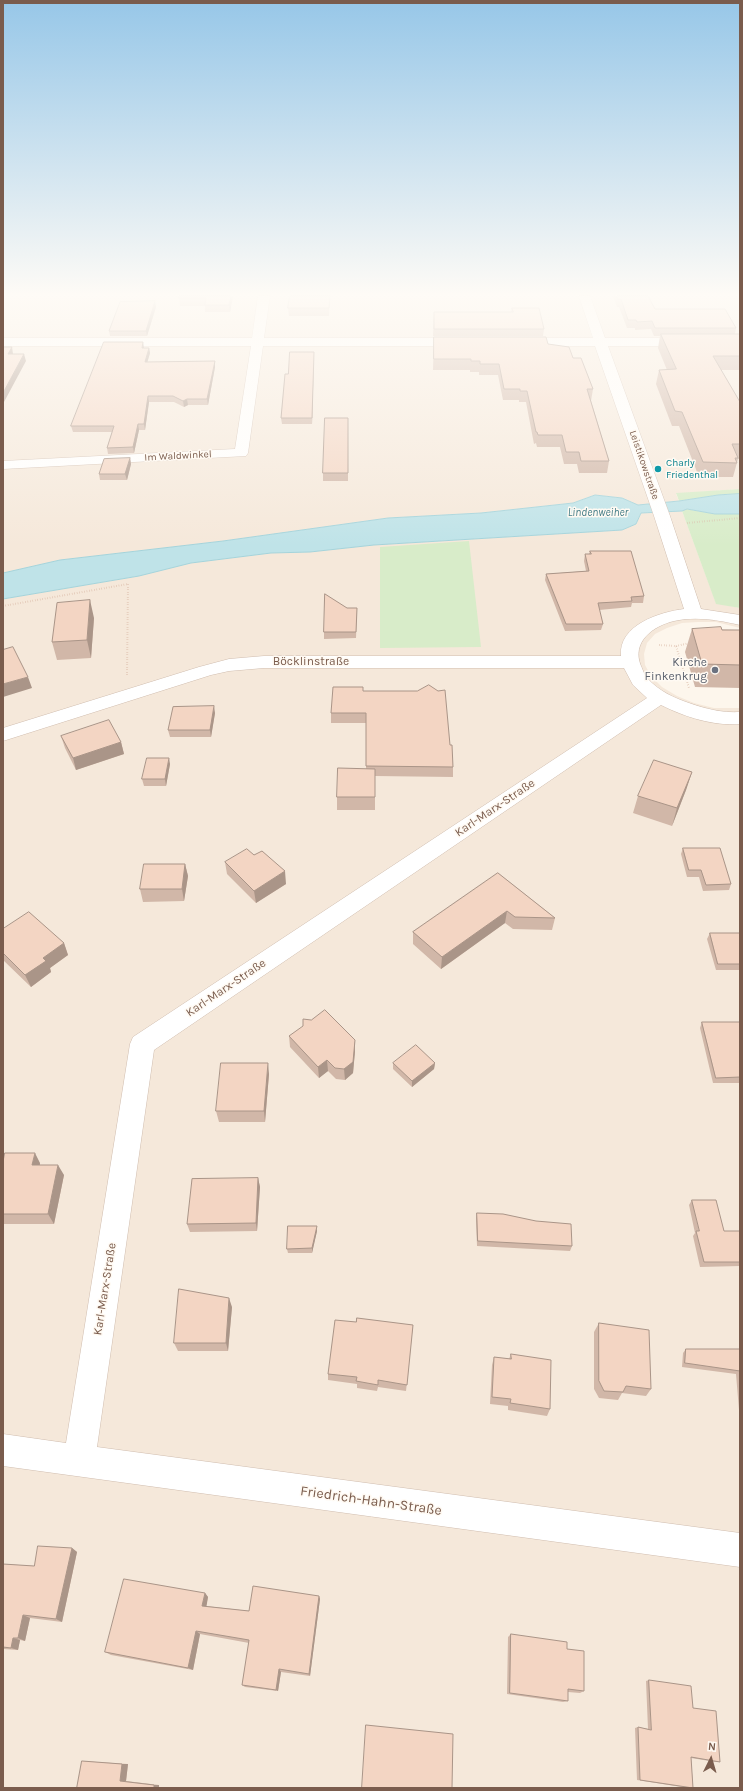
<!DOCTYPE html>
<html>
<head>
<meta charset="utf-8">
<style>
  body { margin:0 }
  #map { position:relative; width:743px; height:1791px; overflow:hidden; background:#fdf6ec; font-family:Karla,sans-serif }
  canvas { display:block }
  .frame { position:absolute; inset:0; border:4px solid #7a5c4d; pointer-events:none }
  .north { position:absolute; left:691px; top:1739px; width:40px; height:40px; -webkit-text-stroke:3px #fffaf3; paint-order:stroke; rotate:5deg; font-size:11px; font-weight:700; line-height:16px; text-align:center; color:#7a5c4d }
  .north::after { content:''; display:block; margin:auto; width:14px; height:18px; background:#7a5c4d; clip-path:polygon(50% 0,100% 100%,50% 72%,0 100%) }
</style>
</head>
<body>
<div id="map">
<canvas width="743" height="1791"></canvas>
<div class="frame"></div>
<div class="north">N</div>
</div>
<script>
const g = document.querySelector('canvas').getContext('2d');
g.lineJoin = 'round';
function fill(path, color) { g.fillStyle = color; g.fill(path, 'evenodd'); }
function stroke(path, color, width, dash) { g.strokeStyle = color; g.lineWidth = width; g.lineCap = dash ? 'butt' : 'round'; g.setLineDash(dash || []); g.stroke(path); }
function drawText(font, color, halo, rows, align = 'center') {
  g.font = font + ' Karla,sans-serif'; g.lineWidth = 3; g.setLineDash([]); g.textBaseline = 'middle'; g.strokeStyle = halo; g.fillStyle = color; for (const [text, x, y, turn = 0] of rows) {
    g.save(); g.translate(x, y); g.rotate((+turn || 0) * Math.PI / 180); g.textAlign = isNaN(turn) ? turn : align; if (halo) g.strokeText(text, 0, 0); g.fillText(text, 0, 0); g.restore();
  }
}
const residential = new Path2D(`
  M3 296H740V489L676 494 679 501 637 505 622 498 595 495 573 503 481 513 388 518 223 541 60 560 3 573Z
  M682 511 716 603 740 608V628L716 622H698L682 623 667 628 655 634 647 643 644 654 645 665 651 676 662 687 677 696 694 703 714 708H740V1788H3V599L139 576 191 563 271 553 310 552 374 545 622 530 636 524 641 513Z`);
const green = new Path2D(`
  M740 489V494L718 495 679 501 676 493Z
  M686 509 715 514H740V608L716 604 682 511Z
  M469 541 481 647 380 648V547Z`);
const water = new Path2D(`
  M740 494V514H715L687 509 682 511 641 513 636 524 622 530 374 545 310 552 271 553 191 563 139 576 3 599V573L60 560 223 541 388 518 481 513 573 503 595 495 622 498 638 505 679 501 718 495Z`);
const path = new Path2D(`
  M687 523 740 518
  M3 606 128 584 127 675
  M659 645 676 646 689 688
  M676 646 690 643`);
const street = new Path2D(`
  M258 296H270L264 338H463L467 339 469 342 467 345 463 346H263L248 453 246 456 3 469V461L235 449 251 346H3V338H252Z
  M579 296H590L605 338H740V346H608L670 516 701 609 740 615V625C719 620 695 616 674 621 653 626 631 642 641 666 643 670 644 675 648 679 659 691 674 698 689 703 706 709 722 713 740 712V724C713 726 685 717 661 705L154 1050 97 1447 740 1533V1567L3 1466V1434L66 1443 130 1044 133 1037 647 698 633 685 624 668H264L229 671 211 675 3 741V728L199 667 229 659 264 656H621C618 625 660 612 684 609L654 516 595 346H517L513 345 511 342 513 339 517 338H593Z`);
const wall = new Path2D(`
  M233 296 230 312H205V306H180L179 298Z
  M330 296 329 316H289L288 308Z
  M613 296H648L655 309 736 328 735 334H740V370H721L740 402V459H738L733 477H699L679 426H672L656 384 659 370H667L658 348 660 336H654L651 329 635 330V328H627L619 307H617Z
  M156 307 147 336H110L109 331Z
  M512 308 544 329 543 336H433L434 312H511Z
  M434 337 548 344 573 358 593 389 591 401 609 461 607 473H579L577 464H564L560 447H537L536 443 534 444 526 402H519V400H503L498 375H479V372H470V370H433Z
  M144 348H149L150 353 147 362 215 367 208 405H188L184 407 174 402H149L145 430H139L134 453 108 454 107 448 112 432H73L71 426Z
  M314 352 312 424H282L281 418 288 374Z
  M348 418V481H323V473Z
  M130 458 131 464 127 480H100L99 474Z
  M590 551 644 596 643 603H632L631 607 599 610 603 624 601 630 565 631 545 580 546 574 586 571 584 561 585 554H589Z
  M357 608 356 638 324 639V632Z
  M94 618 91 658 57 660 52 642Z
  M692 629 740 630V688L695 687 685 652Z
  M363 691 450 745 453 767V777L375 776V810H337V797L366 769V723H331V713Z
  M215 713 211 737H170L168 730Z
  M61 736 121 742 124 754 76 770 65 748Z
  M170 764 166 786H144L142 779Z
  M692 772 686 790 672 826 633 813 638 796Z
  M683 848 731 884 729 890 703 891 699 877H687L681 854Z
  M225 862 286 884 256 903 227 874Z
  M185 864 188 876 184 901 143 902 140 889Z
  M498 873 555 918 552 930 513 929 505 923 441 969 413 944V932Z
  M3 929 64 943 68 955 50 968 51 972 31 987 3 960Z
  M710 933H740V970H716L707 939Z
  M702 1022H740V1083H713L700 1028Z
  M289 1036 355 1051 353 1073 345 1080 336 1079 328 1071 319 1078 290 1047Z
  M393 1063H435L434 1069 412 1087 393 1069Z
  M269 1074 265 1122H219L216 1111Z
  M3 1162 40 1163V1165L64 1175 54 1224H3Z
  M258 1178 260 1187 257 1231 190 1232 187 1224Z
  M692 1200 724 1231H740V1266L700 1267 693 1236 695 1233 689 1205Z
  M477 1213 572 1246 570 1251 477 1246 476 1218Z
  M317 1231 312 1253H288L287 1249Z
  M232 1307 228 1351H178L174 1343Z
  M356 1322 413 1325 406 1391 378 1387 377 1391 357 1388V1384L328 1380V1374Z
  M599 1323 651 1389 646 1396 622 1393 618 1400 599 1398 594 1389V1332Z
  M686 1349H740V1422L736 1374 682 1367 683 1353Z
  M511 1354 550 1409 547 1416 508 1410V1406L490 1404 492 1365 494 1357 509 1359Z
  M72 1548 77 1552 62 1622 30 1618 25 1641 20 1640 18 1650 3 1649V1564L34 1566Z
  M205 1593 208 1597 206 1606 249 1611 319 1596 320 1599 310 1676 281 1672 278 1691 245 1687 242 1685 249 1643 200 1634 193 1670 111 1655 105 1652Z
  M511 1634 567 1649 584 1691 580 1693 568 1692V1701L563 1702 507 1694 508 1637Z
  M649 1680 693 1708 720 1762H716L691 1758 693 1788H688L637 1780 635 1728 638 1727 648 1729 646 1681Z
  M82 1761 128 1764 126 1781 159 1785V1788H77Z`);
const shadedWall = new Path2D(`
  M231 296H233L230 312 229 305Z
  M155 301 156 307 147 336 146 331Z
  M143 342 144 348H142Z
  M12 347 13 354H8Z
  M149 348 150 353 146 367 145 362Z
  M314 352V358L312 424V418Z
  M24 354 26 361 4 402 3 393Z
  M215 361V367L208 405 207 399Z
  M148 396 149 402 145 430 144 424Z
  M187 399 188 405 184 407 183 401Z
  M138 424 139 430 134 453 133 447Z
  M130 458 131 464 127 480 125 474Z
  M90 600 94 618 91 658 87 640Z
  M28 677 32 688 3 697V684Z
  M214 706 215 713 211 737 210 730Z
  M121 742 124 754 76 770 73 758Z
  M169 758 170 764 166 786 165 779Z
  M692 772 686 790 672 826 677 808Z
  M185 864 188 876 184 901 182 889Z
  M285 871 286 884 256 903 254 891Z
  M507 911 505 923 441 969 442 957Z
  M64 943 68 955 50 968 51 972 31 987 25 975 43 958Z
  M355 1040V1051L353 1073 345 1080 344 1069Z
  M327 1060 328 1071 319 1078 318 1067Z
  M268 1063 269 1074 265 1122 264 1111Z
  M435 1063 434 1069 412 1087V1081Z
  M35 1153 40 1163 38 1175 32 1165Z
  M58 1165 64 1175 54 1224 48 1214Z
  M258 1178 260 1187 257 1231 256 1223Z
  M317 1226V1231L312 1253V1248Z
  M229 1298 232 1307 228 1351 226 1343Z
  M72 1548 77 1552 62 1622 56 1619Z
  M205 1593 208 1597 206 1609 202 1606Z
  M319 1596 320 1599 310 1676 309 1674Z
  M23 1615 30 1618 25 1641 18 1638Z
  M196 1631 200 1634 193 1670 188 1668Z
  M13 1638 20 1640 18 1650 11 1648Z
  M279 1669 281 1672 278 1691 276 1690Z
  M122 1764H128L126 1781H120Z
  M154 1785H159V1788H154Z`);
const building = new Path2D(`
  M179 296H231L229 305H205L206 298H179Z
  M290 296H330L329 308H288Z
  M617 296H648L655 309H725L736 328H655L652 321 637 322 636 320H628L621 299H618Z
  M155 301 146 331H109L120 302Z
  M512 308H539L544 329H434V312H513Z
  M661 334H740V356H713L740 402V444H732L738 458H735L737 463 703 462 682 412 675 411 659 370 676 369Z
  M434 337H546L548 344 569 347 573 358H581L593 389H587L609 461H581L579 452H566L562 435H538L537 432H536L527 391H520V389H504L499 364H480V361H471V359H434Z
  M104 342H143L142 348H149L145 362 215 361 207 399H187L183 401 173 396H148L144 424H138L133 447 107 448 114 426H71Z
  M3 347H12L8 354H24L3 393Z
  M290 352H314L312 418H281L285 374H288Z
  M325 418H348V473H323Z
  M130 458 125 474H99L104 459Z
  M590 551H631L644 596 631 597 632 601 598 603 603 624H566L546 574 589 571 585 554H591Z
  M325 594 347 608H357L356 632H324Z
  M90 600 87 640 52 642 57 603Z
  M721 627 722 630H740V665L702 664 692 629Z
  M13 647 28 677 3 684V650Z
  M429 685 438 691 445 690 450 745H452L453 767 366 766V713H331L333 687H363V691H417Z
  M214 706 210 730H168L173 707Z
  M109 720 121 742 73 758 61 736Z
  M147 758H169L165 779H142Z
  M654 760 692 772 677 808 638 796Z
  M338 768 375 769V797H337Z
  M683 848H720L731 884 706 885 701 870H689Z
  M247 849 254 855 262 851 285 871 254 891 225 862Z
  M144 864H185L182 889H140Z
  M498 873 555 918 515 917 507 911 442 957 413 932Z
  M29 912 64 943 43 958 46 961 25 975 3 953V929Z
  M710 933H740V964H718Z
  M325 1010 355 1040 353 1062 344 1069 335 1068 327 1060 318 1067 289 1036 303 1026V1019L311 1020Z
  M702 1022H740V1077L716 1078Z
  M416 1045 435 1063 412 1081 393 1063Z
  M221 1063H268L264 1111H216Z
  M5 1153H35L32 1165H58L48 1214H3V1162Z
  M258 1178 256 1223 187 1224 192 1179Z
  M692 1200H716L724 1231H740V1262H704L696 1231H699Z
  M477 1213 503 1214 536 1221 571 1224 572 1246 478 1241Z
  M288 1226H317L312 1248 287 1249Z
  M179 1289 229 1298 226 1343H174Z
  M357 1318 413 1325 407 1385 378 1380V1385L356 1381 357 1377 328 1374 335 1320 356 1322Z
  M599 1323 649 1330 651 1389 626 1386 623 1392 604 1391 599 1381Z
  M686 1349H740V1374V1371L685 1363Z
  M511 1354 551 1360 550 1409 510 1403 511 1399 492 1397 494 1357 511 1359Z
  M38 1546 72 1548 56 1619 23 1615 18 1638H13L11 1648 3 1647V1564L34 1566Z
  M124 1579 205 1593 202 1606 249 1611 253 1586 319 1596 309 1674 279 1669 276 1690 242 1685 249 1640 196 1631 188 1668 105 1652Z
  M511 1634 567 1642V1649L584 1651V1691L568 1689V1701L510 1693Z
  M649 1680 691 1686 693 1708 716 1711 720 1762 691 1757 693 1788 640 1780 638 1727 651 1730Z
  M366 1725 453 1734 452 1788H362Z
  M82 1761 122 1764 120 1781 154 1785V1788H77Z`);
const markers = [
  [658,469,4,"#0f9aa8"],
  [715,670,4,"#6b7280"]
];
const farStreetnames = [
  ["Im Waldwinkel",178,456,-3],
  ["Leistikowstraße",644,465,71]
];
const farCulturenames = [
  ["Charly",666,463],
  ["Friedenthal",666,475]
];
const farWaternames = [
  ["Lindenweiher",598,513]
];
const streetNames = [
  ["Böcklinstraße",311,662],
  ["Karl-Marx-Straße",495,808,-34],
  ["Karl-Marx-Straße",226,988,-34],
  ["Karl-Marx-Straße",105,1289,-81]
];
const worshipNames = [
  ["Kirche",707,663],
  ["Finkenkrug",707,677]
];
const nearStreetnames = [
  ["Friedrich-Hahn-Straße",371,1501,8]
];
fill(residential, '#f5e8da');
fill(green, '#d8ecc9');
fill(water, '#bfe3e8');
stroke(water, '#a5d3da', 1);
stroke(street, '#d1beb0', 1);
stroke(path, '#d9b8a5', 2, [0.5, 2]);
fill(street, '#fff');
fill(wall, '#d1b7a8');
fill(shadedWall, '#aa9588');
fill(building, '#f3d5c3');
stroke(building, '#aa9588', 1);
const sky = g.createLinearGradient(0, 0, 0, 546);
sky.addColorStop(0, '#97c7e8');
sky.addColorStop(0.54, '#fefbf6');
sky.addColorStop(1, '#fefbf600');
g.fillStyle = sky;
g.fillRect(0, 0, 743, 546);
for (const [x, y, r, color] of markers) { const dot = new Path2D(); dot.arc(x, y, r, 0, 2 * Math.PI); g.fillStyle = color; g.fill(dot); stroke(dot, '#fffaf3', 1.5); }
drawText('10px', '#7a5c4d', '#fffaf3', farStreetnames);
drawText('10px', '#0d838f', '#fffaf3', farCulturenames, 'left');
drawText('italic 11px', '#437c86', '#fffaf3', farWaternames);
drawText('12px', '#7a5c4d', '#fffaf3', streetNames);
drawText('12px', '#5b616d', '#fffaf3', worshipNames, 'right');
drawText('14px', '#7a5c4d', '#fffaf3', nearStreetnames);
</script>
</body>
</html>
